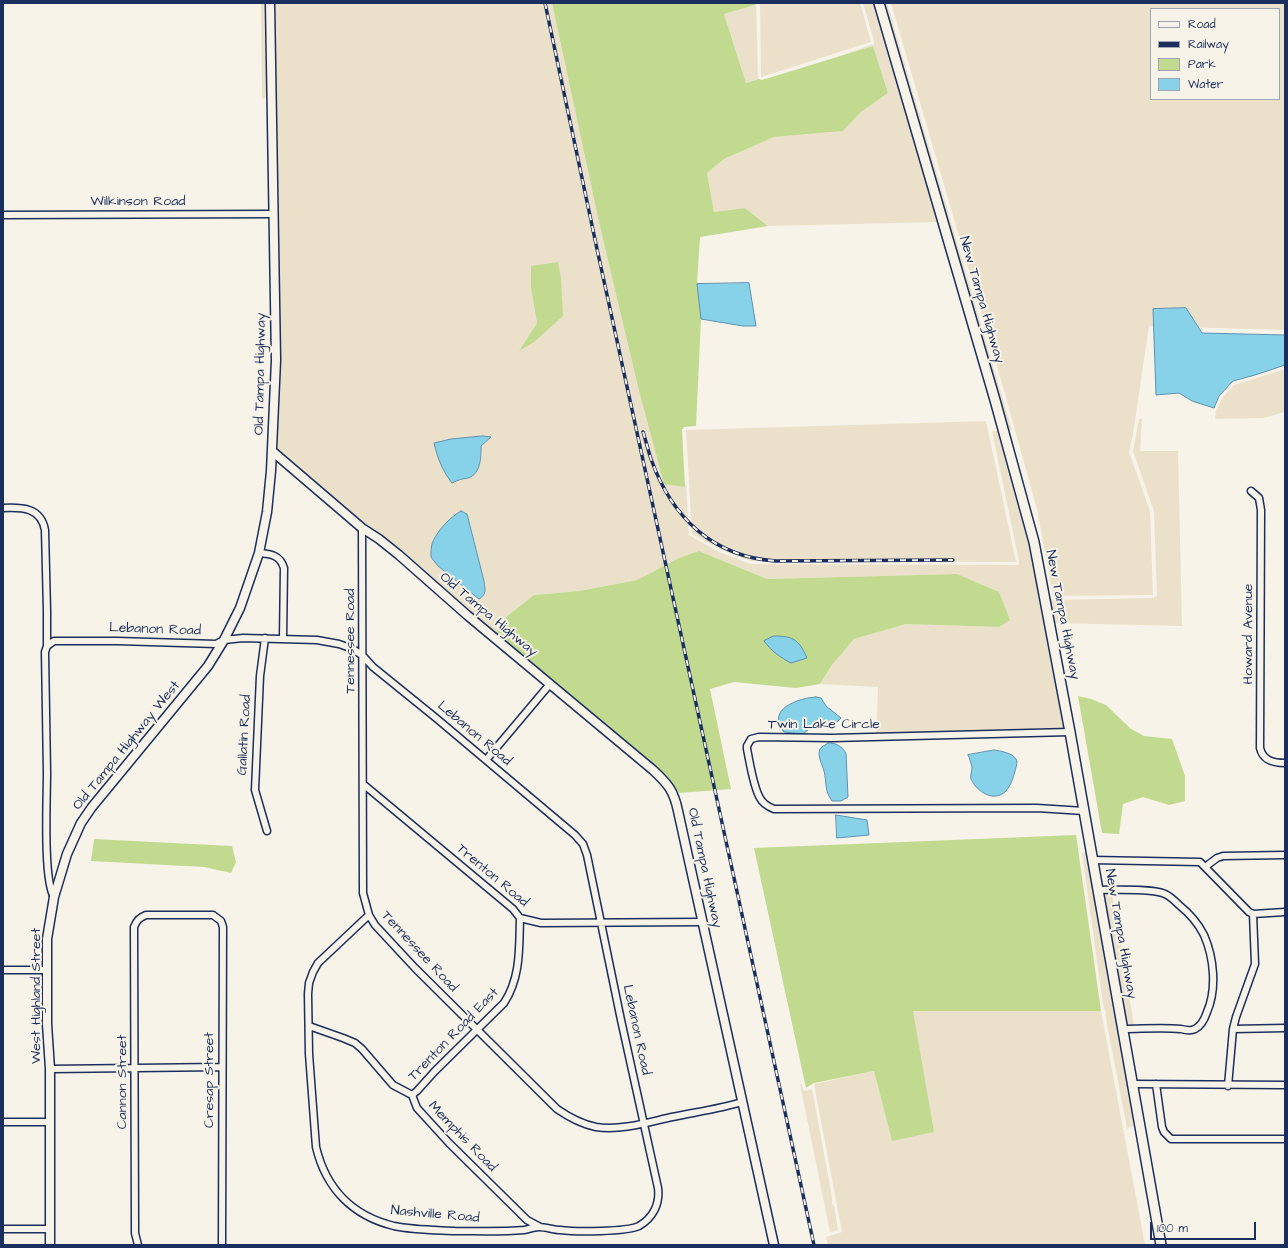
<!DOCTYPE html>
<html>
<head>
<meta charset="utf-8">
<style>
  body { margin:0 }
  #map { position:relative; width:1288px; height:1248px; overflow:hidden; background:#f7f3e8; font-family:"Architects Daughter",sans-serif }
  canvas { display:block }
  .frame { position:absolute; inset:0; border:4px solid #1b2f5e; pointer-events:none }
  .legend { position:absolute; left:1150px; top:8px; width:130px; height:92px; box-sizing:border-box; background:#f7f3e8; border:1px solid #9fa5b1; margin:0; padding:5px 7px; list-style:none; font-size:12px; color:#1b2f5e }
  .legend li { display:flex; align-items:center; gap:8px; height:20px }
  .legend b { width:20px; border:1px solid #9fa5b1 }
  .scale { position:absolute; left:1150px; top:1222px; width:106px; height:18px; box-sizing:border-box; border:2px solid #1b2f5e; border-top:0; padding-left:5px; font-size:12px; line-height:14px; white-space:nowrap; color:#1b2f5e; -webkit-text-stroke:3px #f7f3e8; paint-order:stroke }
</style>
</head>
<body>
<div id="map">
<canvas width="1288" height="1248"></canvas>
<div class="frame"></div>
<ul class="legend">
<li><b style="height:5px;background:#f7f3e8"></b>Road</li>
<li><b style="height:5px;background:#1b2f5e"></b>Railway</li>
<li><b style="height:11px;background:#c2da90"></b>Park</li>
<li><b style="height:11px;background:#88d2e9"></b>Water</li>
</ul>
<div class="scale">100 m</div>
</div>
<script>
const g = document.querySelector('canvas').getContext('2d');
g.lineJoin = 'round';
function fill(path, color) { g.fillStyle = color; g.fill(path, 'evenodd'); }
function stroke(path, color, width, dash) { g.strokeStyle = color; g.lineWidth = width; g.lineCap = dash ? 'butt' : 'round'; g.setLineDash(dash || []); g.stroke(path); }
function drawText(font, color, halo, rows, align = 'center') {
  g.font = font + ' "Architects Daughter",sans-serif'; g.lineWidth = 4; g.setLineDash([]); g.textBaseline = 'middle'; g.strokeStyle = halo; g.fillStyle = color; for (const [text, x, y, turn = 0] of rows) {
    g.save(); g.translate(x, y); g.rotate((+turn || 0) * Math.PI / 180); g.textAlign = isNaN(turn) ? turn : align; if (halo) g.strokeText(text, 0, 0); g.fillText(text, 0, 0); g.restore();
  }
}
const built = new Path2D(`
  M261 3H265L267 97 262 99Z
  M274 3H552L600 227 639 391 664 483 685 487 686 484 689 535 719 552 750 564 1017 565 1019 564V561L992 431H1000L1030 542 1065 728 876 734 878 687 820 684 832 665 854 639 906 624 999 627 957 574 767 579 699 551 658 569 637 580 579 591 534 595 506 617 496 633 401 552 365 525 276 449 280 360ZM531 266 563 316 520 350 537 323 531 288ZM491 437 481 446V461L468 478 459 479 452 483 446 476 435 449ZM461 511 467 514 484 581 485 591 479 599 438 566V533L454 515Z
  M755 3H756L758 77 759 79 746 83 724 14 755 5Z
  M760 3H860L871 42 761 77Z
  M863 3H875L939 222 768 226 745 208 714 212 707 173 724 159 774 137 843 131 861 112 888 93 873 46 838 56 874 44V41Z
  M883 3H887L1012 430 1008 431V429Z
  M891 3H1285V330L1149 326 1133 434 1129 452 1150 511 1153 595 1053 596 1037 509 1003 387ZM1151 9H1279V99H1151Z
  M1285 369V412L1264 418 1215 419 1216 410 1223 397 1234 385Z
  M1139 419H1142L1140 451H1178L1182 626 1054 623 1050 598 1053 600 1153 598 1157 596 1154 511 1133 451Z
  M986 421 1016 562 750 561 720 549 692 534 686 430Z
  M1086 851 1130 1092 1133 1126 1127 1129 1105 1013H1106L1103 1004 1082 853Z
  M1103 894H1112L1134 1025H1127Z
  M912 1011H1101L1145 1245H828L826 1237 842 1232 814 1084 874 1071 892 1141 933 1131Z
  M800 1084H802L803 1089 805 1091 812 1089 832 1197V1204L834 1205 838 1230 830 1232Z`);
const green = new Path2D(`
  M552 3H755V5L724 14 746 83 759 79 762 80 873 46 888 93 861 112 843 131 774 137 724 159 707 173 714 212 745 208 768 226 700 237 697 284 701 319 696 426 684 427 682 430 685 487 664 484 639 391 600 227Z
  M558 262 561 278 563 316 534 342 519 351 537 323 531 288V266Z
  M699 551 767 579 957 574 999 592 1010 620 999 627 906 624 854 639 832 665 820 684 796 688 734 682 710 689 731 789 679 793 666 777 631 745 614 732 496 633 506 617 534 595 579 591 637 580 679 558Z
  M1078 696 1091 699 1106 705 1131 729 1144 736 1172 739 1185 776V801L1169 805 1143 797 1123 804 1119 834 1102 833Z
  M1076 835 1101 1011H913L934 1132 892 1141 874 1071 814 1083 806 1088 754 848Z
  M94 839 232 846 236 862 231 873 204 867 91 861Z`);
const water = new Path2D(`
  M749 283 756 326H743L701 319 697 284Z
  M1186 308 1202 333 1285 335V365L1255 375 1233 381 1219 396 1214 408 1192 401 1179 393 1156 395 1153 309Z
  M483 436 491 437 481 446C481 457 481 474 468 478 461 479 458 480 452 483 443 472 437 457 434 443L451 439Z
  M461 511 467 514 484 581C485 590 487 594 479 599L438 566 431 557C431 553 431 548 432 544 436 532 450 517 461 511Z
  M774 636C794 636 799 640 807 658L791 663C780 657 772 652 764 641Z
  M816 697 821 698 826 706 841 718 835 724 810 728 803 734 784 732C765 709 799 698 816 697Z
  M828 743C837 743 841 746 846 753L848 797 841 801H832C824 790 827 783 824 771 822 764 817 756 820 749 822 746 826 745 828 743Z
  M994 750C1001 751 1012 753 1016 759 1018 763 1016 767 1015 771 1013 778 1011 785 1006 791 994 803 977 792 971 779 970 775 972 771 972 767 971 763 970 759 968 755Z
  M836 815 867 820 869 835 837 838Z`);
const street = new Path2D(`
  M3 215 273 214
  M1251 491 1259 498 1261 510 1260 748C1263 761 1274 763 1285 763
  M3 508C23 507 41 508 45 530L47 611V646
  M362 528 363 893 369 915 375 925 415 968 557 1109C570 1118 581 1124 596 1127 621 1131 649 1122 672 1117 696 1112 719 1109 742 1102
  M259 553C271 554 280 555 284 568L283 639
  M265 638 260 676 255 790 267 831
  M1070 732 832 738 759 737 751 739 747 746V749C750 763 753 786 760 798 763 804 769 807 774 809L1037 808 1084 811
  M486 760 550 684
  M363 784 513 909 520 918 541 923 702 922
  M1092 860 1200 862 1249 912 1253 914
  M1205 867 1217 858 1223 856 1285 855
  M1098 890C1113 890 1153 888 1165 894 1170 896 1175 901 1179 905 1189 913 1198 923 1204 935 1214 958 1217 989 1207 1012 1205 1018 1201 1026 1195 1029 1191 1031 1185 1030 1181 1029 1161 1027 1142 1029 1123 1029
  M54 897C43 880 47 797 47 773 46 733 46 692 45 652L47 646 54 641H117L216 644 224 640 243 638 317 640 339 644 353 649 363 656 373 667 436 718 575 835 583 844 587 855 621 1020 658 1188C660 1204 653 1218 639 1226 626 1232 576 1232 560 1230 554 1230 546 1227 539 1227 534 1227 529 1229 524 1230 501 1232 478 1231 455 1231 436 1230 413 1230 394 1226 353 1216 326 1189 316 1147L309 1054 308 994 309 983 313 972 318 963 369 915
  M1253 914 1285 912
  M3 970H47
  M309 1026 343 1038 355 1043 362 1049 393 1085 412 1095 417 1108 449 1143 527 1220 540 1227
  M1233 1029 1285 1028
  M50 1069 222 1067
  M1133 1084 1285 1085
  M1156 1084 1162 1127 1164 1132 1171 1139H1285
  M1228 1086 1233 1029 1236 1017 1255 964 1253 914
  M412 1095 417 1091 435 1071 504 1003C521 977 519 948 520 918
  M3 1122H49
  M3 1229H50
  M138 1245 135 1233V1225L134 927C137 920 139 918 146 915H213L221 921 223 927 222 1245`);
const secondary = new Path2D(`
  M272 451 362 528 379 539 399 555 467 615 653 770C668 784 674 791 678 811L774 1245
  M50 1245V1069L47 1024V939L54 897 67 854 81 823 92 807 208 666 224 640 240 608 249 582 259 553 267 512 271 471 276 360 270 3`);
const primary = new Path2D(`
  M879 3 995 400 1034 542 1070 732 1161 1245`);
const rail = new Path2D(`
  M545 3 597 249 814 1245
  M643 432C646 441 648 450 651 459 672 518 713 557 776 561L953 560`);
const streetNames = [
  ["Wilkinson Road",138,202],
  ["New Tampa Highway",981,300,74],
  ["Old Tampa Highway",261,374,-89],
  ["Old Tampa Highway",488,615,40],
  ["New Tampa Highway",1062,615,79],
  ["Lebanon Road",155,630,2],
  ["Howard Avenue",1249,634,-90],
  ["Tennessee Road",351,641,-90],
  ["Twin Lake Circle",824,725],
  ["Lebanon Road",474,734,40],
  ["Gallatin Road",245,735,-87],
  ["Old Tampa Highway West",127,746,-51],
  ["Old Tampa Highway",704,868,78],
  ["Trenton Road",492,876,40],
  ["New Tampa Highway",1120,934,80],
  ["Tennessee Road",419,952,47],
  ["West Highland Street",37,996,-90],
  ["Lebanon Road",636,1030,78],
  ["Trenton Road East",454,1035,-46],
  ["Cresap Street",210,1080,-90],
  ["Cannon Street",123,1082,-90],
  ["Memphis Road",462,1137,46],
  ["Nashville Road",435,1215,5]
];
fill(built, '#ebe1cb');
fill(green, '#c2da90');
fill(water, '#88d2e9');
stroke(water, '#5c91b1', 1);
stroke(street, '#1b2f5e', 9);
stroke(secondary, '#1b2f5e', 11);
stroke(primary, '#1b2f5e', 12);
stroke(street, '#f7f3e8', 6);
stroke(secondary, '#f7f3e8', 8);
stroke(primary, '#f7f3e8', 9);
stroke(rail, '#1b2f5e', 3.5);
stroke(rail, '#f7f3e8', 2, [6]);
drawText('14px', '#1b2f5e', '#f7f3e8', streetNames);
</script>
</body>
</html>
